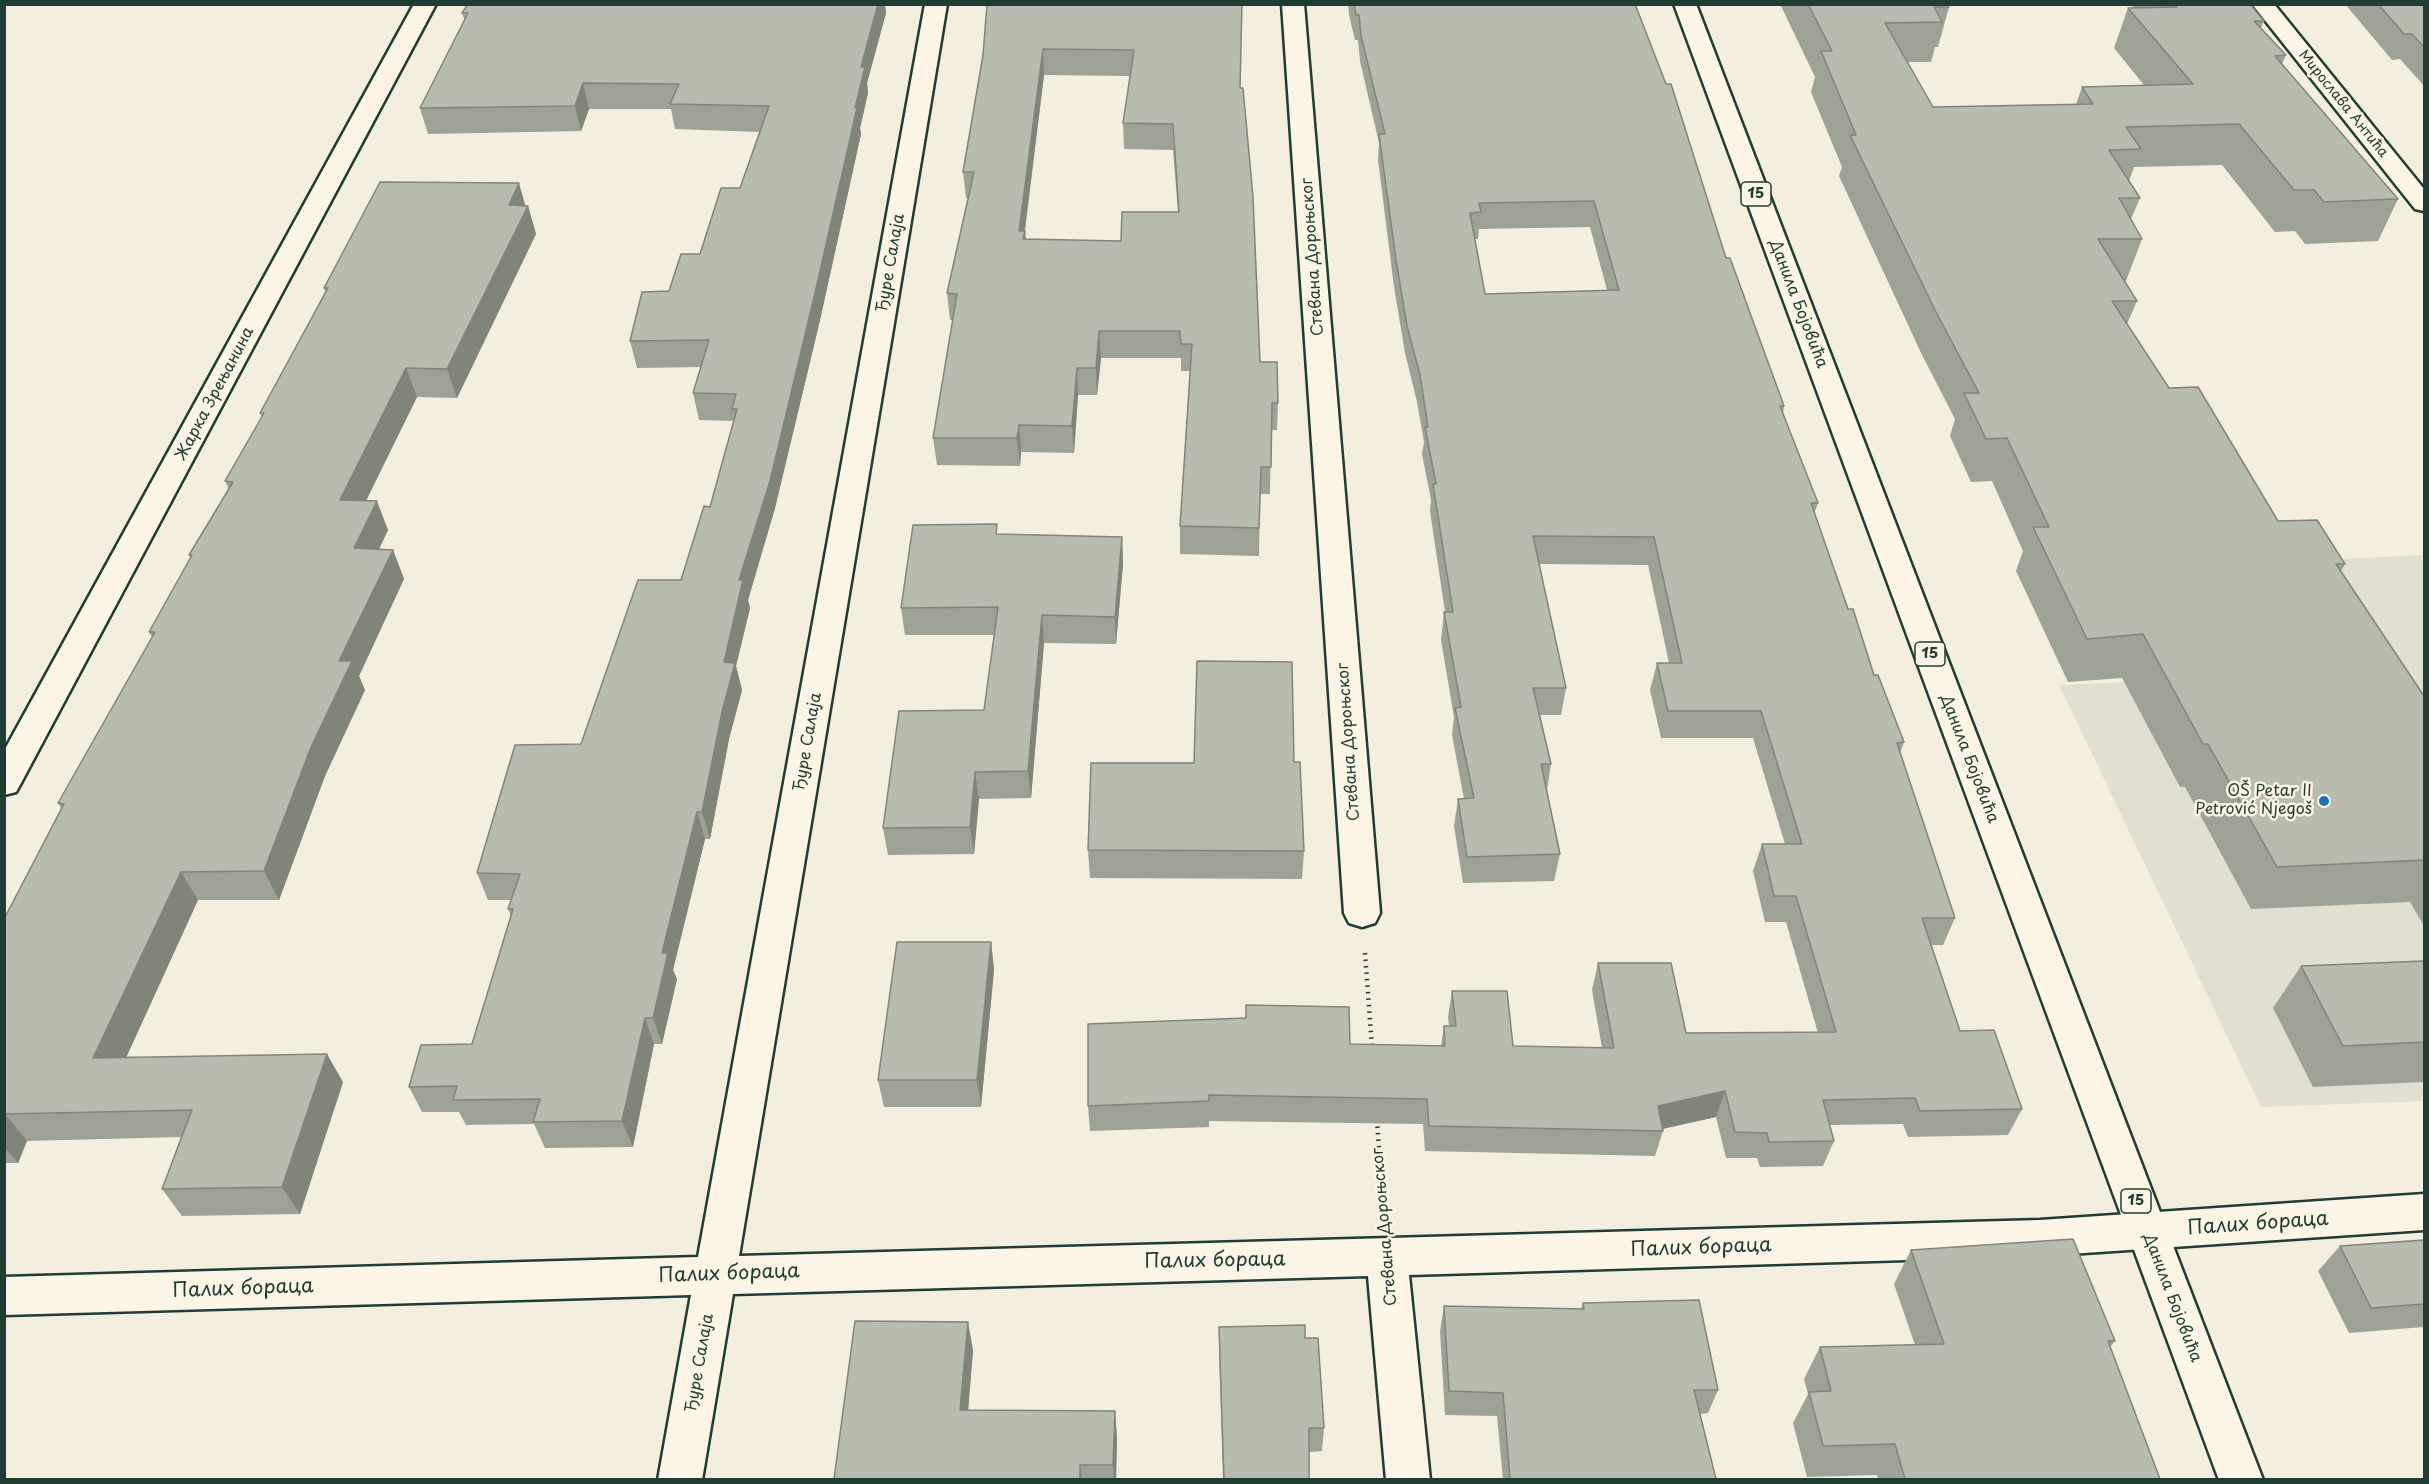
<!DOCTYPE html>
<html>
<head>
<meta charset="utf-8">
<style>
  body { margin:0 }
  #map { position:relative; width:2429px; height:1484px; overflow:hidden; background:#f3eede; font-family:"Playpen Sans",sans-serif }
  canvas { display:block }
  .frame { position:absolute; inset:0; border:6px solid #1f3d34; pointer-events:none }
</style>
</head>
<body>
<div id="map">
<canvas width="2429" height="1484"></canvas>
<div class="frame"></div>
</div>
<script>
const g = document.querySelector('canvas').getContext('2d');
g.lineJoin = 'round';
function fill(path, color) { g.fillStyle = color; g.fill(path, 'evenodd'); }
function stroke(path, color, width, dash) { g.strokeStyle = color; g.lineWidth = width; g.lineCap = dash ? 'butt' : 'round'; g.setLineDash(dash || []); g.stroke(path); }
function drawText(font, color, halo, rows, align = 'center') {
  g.font = font + ' "Playpen Sans",sans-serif'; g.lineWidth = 5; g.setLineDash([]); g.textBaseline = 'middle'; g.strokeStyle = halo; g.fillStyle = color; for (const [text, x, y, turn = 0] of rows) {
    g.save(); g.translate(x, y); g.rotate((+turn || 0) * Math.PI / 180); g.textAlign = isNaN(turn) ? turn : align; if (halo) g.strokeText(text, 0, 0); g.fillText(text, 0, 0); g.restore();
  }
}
const built = new Path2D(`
  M2424 555V1101L2261 1107 2059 685 2366 671 2302 561Z`);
const path = new Path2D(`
  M1365 953 1372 1047
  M1377 1120 1383 1209`);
const street = new Path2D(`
  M414 4H436L21 783 16 792 4 795V751Z
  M925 4H947L739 1256 2040 1220 2424 1194V1230L2040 1256 1409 1275 1430 1480H1386L1368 1276 733 1294 702 1480H658L691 1295 4 1315V1277L698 1257Z
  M1282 4H1304L1380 913 1375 923 1362 927 1349 923 1344 913Z
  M2252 4H2274L2424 189V211L2415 209Z`);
const primary = new Path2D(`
  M1674 4H1696L2263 1480H2219Z`);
const wall = new Path2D(`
  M468 4H885L886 13 867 83 868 93 860 128 861 134 820 320 775 508 748 600 750 608 736 666 742 690 729 739 710 839H705L673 970 677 979 662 1044H654L633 1147 545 1148 534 1124 466 1125 459 1112H422L409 1087 472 1044 511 916 508 909 511 900H488L477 873 581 744 681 580 710 507 734 421 699 420 693 393 701 367 637 368 630 341 669 291 700 254 740 188 760 132 675 129 671 109H589L581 131 428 134 420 108 465 21 462 13Z
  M1242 4 1240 88 1260 362 1278 403 1277 430H1271L1270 494H1260L1259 556 1180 554V526L1190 371H1181V358H1101L1097 395H1078L1074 453 1021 452 1020 466 937 465 933 438 953 320H950L947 293 968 198H966L963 172 983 55ZM1044 75 1130 76 1123 123 1124 149 1173 150 1178 212 1121 241 1026 239 1025 231Z
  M1348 4H1635L1726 258 1784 406 1783 414 1818 503 1814 514 1848 609 1874 675 1904 742 1900 753 1955 918 1943 945H1931L1960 1031 2022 1109 2008 1135 1908 1137 1903 1124 1830 1125 1834 1141 1823 1166 1760 1167 1757 1158H1726L1716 1117 1663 1129V1131L1655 1156 1425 1151 1423 1124 1209 1121V1127L1090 1131 1088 1106 1350 1044 1441 1046 1444 1026H1449L1448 1017 1452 991 1513 1046 1602 1048 1592 990 1598 963 1686 1033H1818L1786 922H1765L1753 871 1762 844H1785L1753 738H1661L1650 690 1657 663H1669L1648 565 1539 564 1566 688 1561 715H1540L1551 764 1547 790 1560 854 1554 881 1463 883 1454 826 1458 799H1464L1452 735 1454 717 1441 640 1444 612H1445L1430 511 1431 500 1422 454 1424 442 1417 402 1405 353 1394 287 1378 160 1379 143 1360 61 1358 40H1355L1349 15ZM1590 227 1607 290 1485 294 1475 239H1478L1479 229Z
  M1780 4H1948L1949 7 1938 47H1935L1931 62H1908L1933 107 2076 104 2082 87 2144 85 2114 48 2128 8H2134L2131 4H2250L2264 21 2261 28 2286 55 2282 64 2398 199 2378 241 2305 244 2295 231 2275 232 2222 165 2134 167 2129 181 2140 198 2131 219 2142 239 2126 281H2124L2137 301 2127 324 2169 388 2278 521 2345 564 2341 571 2424 696V926L2410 902 2251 909 2185 787H2180L2122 678 2068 682 2016 571 2023 551 1992 481 1971 482 1950 436 1955 419 1922 355 1839 176 1842 167 1811 92 1815 77Z
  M2345 4H2424V86L2400 59 2392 60Z
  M526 206H528L536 234 457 398 417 397 366 501 388 530 379 549 393 550 404 579 359 676 365 690 325 776 279 900H198L126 1058 343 1082 300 1214 182 1216 162 1189 181 1137 27 1141 18 1163H4V919L61 808 58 803 152 637 149 632 190 558 189 555 229 489 225 481 262 418 260 413 325 292 324 288Z
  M998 534 1122 537 1123 564 1116 644 1044 643 1031 798 979 799 974 854 888 855 883 828 984 710 994 635H905L901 608Z
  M1294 762 1304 851 1302 879 1090 878 1088 850Z
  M991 942 994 970 981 1107H884L878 1080Z
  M2424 961V1082L2313 1087 2273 1008 2301 966Z
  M2424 1240V1327L2349 1333 2318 1271 2340 1246Z
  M1911 1250 2115 1341 2110 1347 2160 1479H1878L1877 1475 1807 1477 1793 1423 1808 1394 1804 1379 1820 1347 1915 1345 1894 1284Z
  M1583 1303 1718 1390 1708 1413 1700 1414 1716 1479H1503L1497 1416 1445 1415 1440 1331 1444 1306 1581 1309Z
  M1219 1327 1305 1338 1324 1428 1322 1451 1309 1452V1479H1223L1219 1352Z
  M973 1350 968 1410 1115 1411 1117 1438 1116 1479H834Z`);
const shadedWall = new Path2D(`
  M878 4H885L886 13 867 83 868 93 860 128 861 134 820 320 775 508 748 600 750 608 736 666 742 690 729 739 710 839 702 812 724 662 739 580 855 108 861 67Z
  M1043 49 1044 75 1024 235 1025 231 1027 258 1019 231Z
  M583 83 589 109 581 131 575 106Z
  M519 183 526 208 528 206 536 234 457 398 447 369 509 205Z
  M1099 331 1101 358 1097 395 1096 368Z
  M406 368 417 397 352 529 340 500Z
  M1077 368 1078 395 1074 453 1072 426Z
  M1019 425 1021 452 1020 466 1017 438Z
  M377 501 388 530 366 577 354 548Z
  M1122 537 1123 564 1116 644 1115 617Z
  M393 550 404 579 359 676 365 690 325 776 279 900 264 871 339 661Z
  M1042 615 1044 643 1031 798 1028 771Z
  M975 772 979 799 974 854 970 827Z
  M697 812 705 839 673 970 677 979 662 1044 653 1018 662 953Z
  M181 872 198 900 113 1086 93 1058Z
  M991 942 994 970 981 1107 977 1080Z
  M645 1018 654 1044 633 1147 622 1121Z
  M327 1054 343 1082 300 1214 282 1187Z
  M1725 1091 1716 1117 1656 1130 1658 1106Z
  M5 1114 27 1141 18 1163 4 1147Z
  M968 1322 973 1350 966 1437 960 1410Z
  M1115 1411 1117 1438 1116 1479H1114L1113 1465Z
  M1080 1465 1082 1479H1080Z`);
const building = new Path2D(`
  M468 4H878L861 67H865L855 108H857L815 293 770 481 739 580H743L724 662 735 663 722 712 702 812H697L662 953H668L653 1018H645L622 1121 533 1122 540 1099 453 1100 457 1086 409 1087 421 1045 472 1044 513 909H508L520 874 477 873 515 745 581 744 638 580H681L704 506 710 507 737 409H732L736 394 693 393 709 340 630 341 642 292 669 291 681 254H700L721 188H740L769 106 670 104 679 84 583 83 575 106 420 108 468 13H462Z
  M987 4H1242L1240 88H1243L1253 197 1260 362H1277L1278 403H1272L1271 467H1261L1259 528 1180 526 1192 344H1181L1180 331H1099L1096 368H1077L1072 426 1019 425 1017 438H933L957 294 947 293 974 172H963L983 55ZM1043 49 1134 50 1123 123 1173 124 1179 212H1122L1121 241 1023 239 1025 231H1019Z
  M1354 4H1635L1666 84H1671L1726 258H1730L1784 406H1780L1818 503H1811L1848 609H1853L1874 675H1878L1904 742 1897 743 1955 918H1922L1960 1031 1994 1030 2022 1109 1920 1111 1915 1098 1823 1100 1834 1141 1769 1142 1767 1133 1735 1132 1725 1091 1658 1106 1663 1131 1429 1126 1427 1099 1209 1095V1101L1088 1106V1024L1246 1018V1005L1349 1007 1350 1044 1445 1046 1444 1026H1456L1452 991H1507L1513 1046 1614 1048 1598 963H1671L1686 1033 1836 1032 1796 896H1774L1762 844H1802L1761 711H1668L1657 663H1682L1654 537 1533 536 1566 688H1533L1551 764H1541L1560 854 1467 857 1458 799 1474 798 1455 708 1461 707 1444 612H1453L1433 484H1436L1425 427H1428L1420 375 1407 326 1396 260 1379 134H1385L1361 36 1359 15H1356ZM1594 201 1619 290 1485 294 1470 213 1481 212 1479 203Z
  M1808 4H1948L1949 7H1934L1942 22 1885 23 1933 107 2093 104 2082 87 2193 84 2128 8 2177 7 2175 4H2250L2264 21H2254L2286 55 2275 56 2398 199 2324 202 2314 190H2294L2239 124 2126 127 2141 149 2109 150 2140 198H2119L2142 239H2098L2137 301H2112L2169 388 2198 387 2278 521 2317 520 2345 564H2336L2424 696V860L2277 867 2208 744H2203L2143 634 2087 639 2033 527H2049L2007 438 1986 439 1964 393H1979L1936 312 1850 135H1856L1821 51H1832Z
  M2378 4H2424V47L2412 34H2404Z
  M380 182 519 183 509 205 528 206 447 369 406 368 340 500 377 501 354 548 393 550 339 661H352L311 747 264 871 181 872 93 1058 327 1054 282 1187 162 1189 192 1110 5 1114 4 1115V919L64 804 58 803 155 632H149L192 555H189L233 482 225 481 264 413H260L328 288H324Z
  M997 524 996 534 1122 537 1115 617 1042 615 1028 771 975 772 970 827 883 828 899 711 984 710 998 607 901 608 913 525Z
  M1197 661 1292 662 1294 762H1300L1304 851 1088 850 1091 763H1194Z
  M897 942H991L977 1080H878Z
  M2424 961V1042L2343 1046 2301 966Z
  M2073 1239 2115 1341H2108L2160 1479H1905L1895 1444 1823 1446 1809 1392 1831 1391 1820 1347 1944 1344 1911 1250Z
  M2424 1240V1304L2371 1308 2340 1246Z
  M1699 1300 1718 1390H1694L1716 1479H1510L1503 1393 1449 1391 1444 1306 1584 1309 1583 1303Z
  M855 1321 968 1322 960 1410 1115 1411 1113 1465H1080V1479H834Z
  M1305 1325V1338H1318L1324 1428H1309V1479H1224L1219 1327Z`);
const markers = [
  [2324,801,6,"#1f6fb2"]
];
const farStreetnames = [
  ["Мирослава Антића",2343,104,51]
];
const shields = [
  [1756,194,30],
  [1930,654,30],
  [2136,1201,30]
];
const shieldNames = [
  ["15",1756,194],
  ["15",1930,654],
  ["15",2136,1201]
];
const streetNames = [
  ["Стевана Дороњског",1313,257,-94],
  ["Ђуре Салаја",891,263,-80],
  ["Данила Бојовића",1798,304,69],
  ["Жарка Зрењанина",215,394,-62],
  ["Ђуре Салаја",808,742,-80],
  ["Стевана Дороњског",1349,742,-94],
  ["Данила Бојовића",1969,759,69],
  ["Стевана Дороњског",1385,1227,-95],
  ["Данила Бојовића",2172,1298,69],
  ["Ђуре Салаја",700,1363,-80]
];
const poiNames = [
  ["OŠ Petar II",2312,792],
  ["Petrović Njegoš",2312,810]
];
const nearStreetnames = [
  ["Палих бораца",2258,1224,-4],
  ["Палих бораца",1701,1248,-2],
  ["Палих бораца",1215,1261,-1],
  ["Палих бораца",729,1274,-2],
  ["Палих бораца",243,1289,-2]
];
fill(built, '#e1dfd0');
stroke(street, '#1f3d34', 5);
stroke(primary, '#1f3d34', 5);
stroke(path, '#1f3d34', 4.5, [1.5, 5]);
fill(street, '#fcf5e5');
fill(primary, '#fcf5e5');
fill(wall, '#9ea296');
fill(shadedWall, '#81847a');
fill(building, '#b8bcae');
stroke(building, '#81847a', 1.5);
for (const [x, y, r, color] of markers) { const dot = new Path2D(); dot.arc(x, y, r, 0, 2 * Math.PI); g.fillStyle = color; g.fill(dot); stroke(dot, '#fcf5e5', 2); }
drawText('14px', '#1f3d34', '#fcf5e5', farStreetnames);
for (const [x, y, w] of shields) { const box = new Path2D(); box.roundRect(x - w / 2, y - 12, w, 24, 4.5); g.fillStyle = '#fcf5e5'; g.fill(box); stroke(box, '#1f3d34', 1.5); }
drawText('bold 15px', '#1f3d34', null, shieldNames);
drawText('16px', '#1f3d34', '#fcf5e5', streetNames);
drawText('16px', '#1f3d34', '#fcf5e5', poiNames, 'right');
drawText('20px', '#1f3d34', '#fcf5e5', nearStreetnames);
</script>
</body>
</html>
